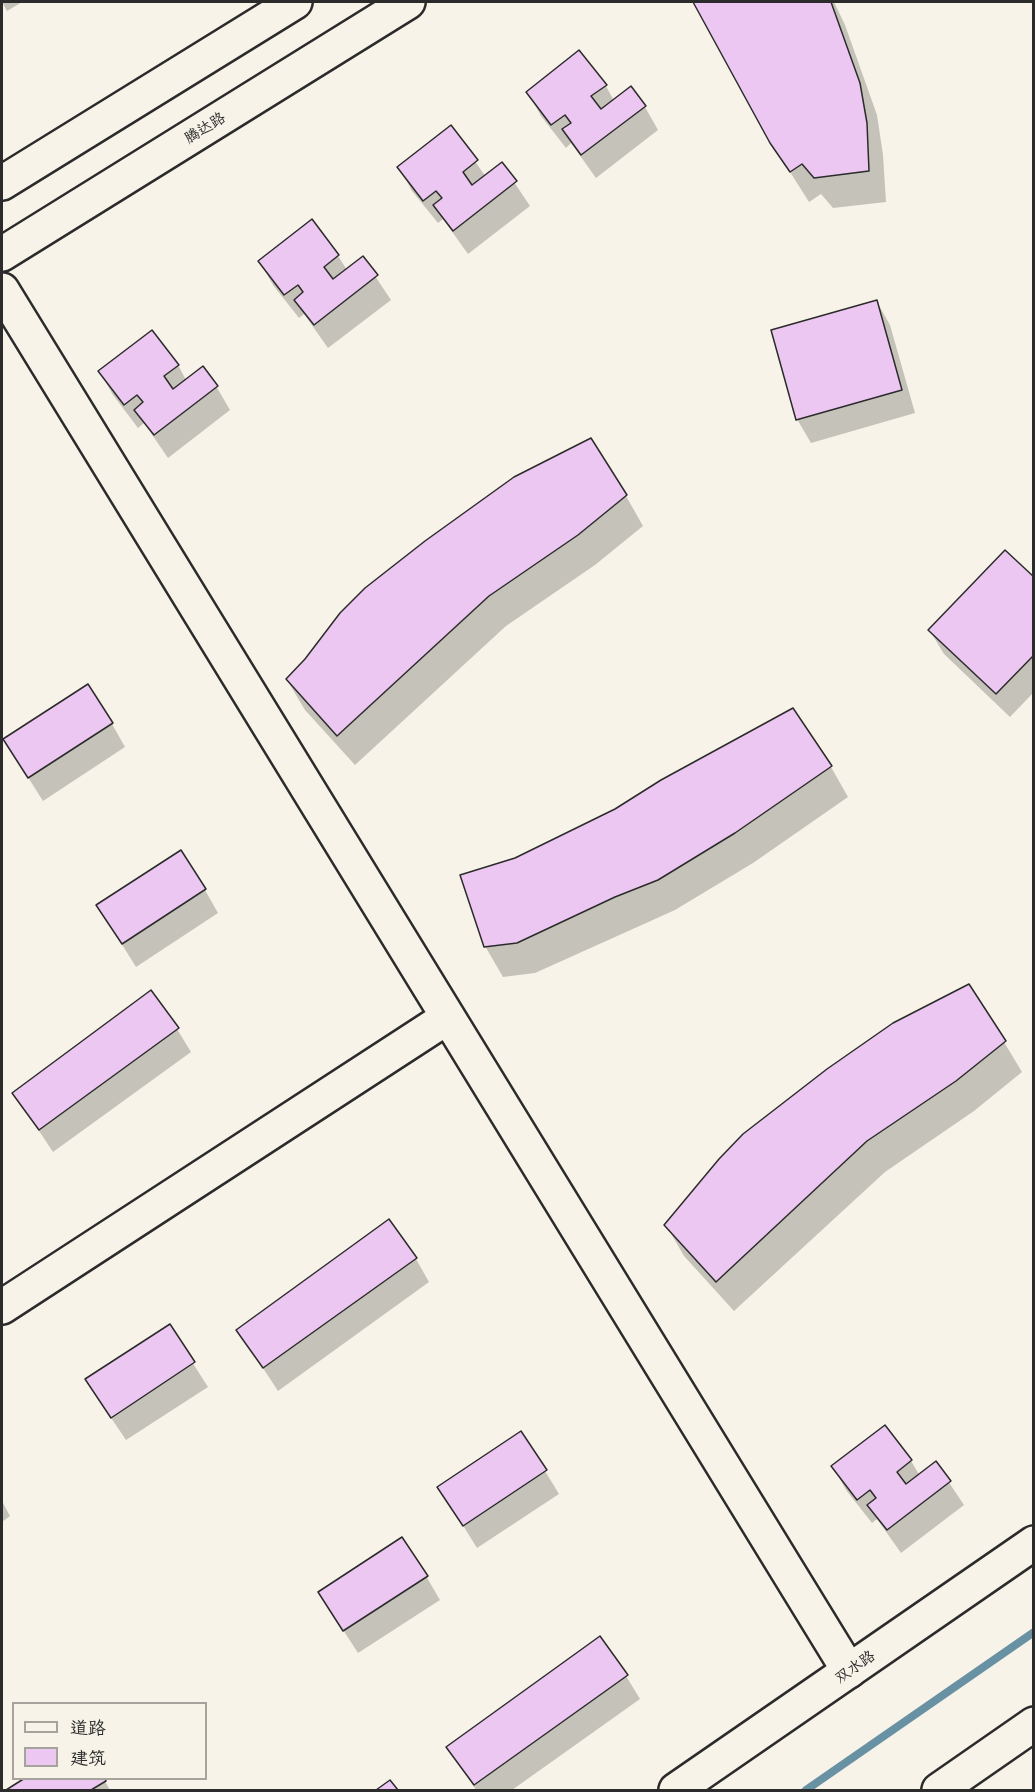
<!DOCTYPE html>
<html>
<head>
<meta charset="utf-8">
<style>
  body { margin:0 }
  #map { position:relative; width:1035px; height:1792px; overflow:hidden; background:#f7f3e8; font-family:Mali,"LXGW WenKai TC",sans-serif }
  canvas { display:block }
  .frame { position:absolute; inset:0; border:3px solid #2b2b2b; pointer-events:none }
  .legend { position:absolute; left:12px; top:1702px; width:195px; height:78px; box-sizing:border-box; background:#f7f3e8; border:2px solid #a5a39c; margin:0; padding:8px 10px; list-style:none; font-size:18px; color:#2b2b2b }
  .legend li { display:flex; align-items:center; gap:12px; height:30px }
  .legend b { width:30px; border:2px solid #a5a39c }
</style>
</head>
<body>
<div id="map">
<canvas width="1035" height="1792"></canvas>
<div class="frame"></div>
<ul class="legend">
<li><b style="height:8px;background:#f7f3e8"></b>道路</li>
<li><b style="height:16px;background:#ecc7f1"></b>建筑</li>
</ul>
</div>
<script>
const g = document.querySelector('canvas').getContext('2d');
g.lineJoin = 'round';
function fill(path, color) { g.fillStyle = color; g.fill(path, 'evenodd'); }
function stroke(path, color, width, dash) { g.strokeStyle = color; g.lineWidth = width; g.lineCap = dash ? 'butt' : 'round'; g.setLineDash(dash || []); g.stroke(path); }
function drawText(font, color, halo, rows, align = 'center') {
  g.font = font + ' Mali,"LXGW WenKai TC",sans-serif'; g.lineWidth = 4.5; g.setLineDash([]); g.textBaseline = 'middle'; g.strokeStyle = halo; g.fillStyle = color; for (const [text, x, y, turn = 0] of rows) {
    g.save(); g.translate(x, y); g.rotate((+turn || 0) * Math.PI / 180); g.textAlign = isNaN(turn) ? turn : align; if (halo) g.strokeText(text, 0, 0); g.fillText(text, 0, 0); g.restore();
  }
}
const shadow = new Path2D(`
  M2 2H22L7 11Z
  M694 2H834L845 25 877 115 883 155 886 202 833 208 821 194 809 202 771 142Z
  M606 86 614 101 645 107 658 130 596 178 571 143 566 148 541 116 528 92Z
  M451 127 486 177 502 164 530 206 468 254 443 219 438 223 412 191 399 167Z
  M338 256 347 270 363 258 391 300 328 348 304 314 299 318 273 285 260 262Z
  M877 302 890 325 915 413 811 443 797 419Z
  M178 365 186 380 216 386 230 410 168 458 144 423 138 428 113 395 100 372Z
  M626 496 643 526 595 565 506 626 355 765 305 710 287 680Z
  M1034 579V692L1010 717 944 654 930 631Z
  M112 724 125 747 43 801 19 763Z
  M831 767 848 797 753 863 675 910 535 973 503 977 485 946Z
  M205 890 218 913 136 967 98 906Z
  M177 1029 191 1052 53 1152 14 1093Z
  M1004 1042 1022 1072 974 1111 885 1172 734 1311 684 1256 666 1225Z
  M416 1259 429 1282 278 1391 238 1330Z
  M169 1326 208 1387 126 1440 101 1403Z
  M911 1461 920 1476 936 1463 964 1505 901 1553 877 1519 872 1523 846 1490 833 1467Z
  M545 1471 559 1494 477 1548 439 1487Z
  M2 1501 10 1516 2 1522Z
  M426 1576 440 1600 358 1653 334 1616Z
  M626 1676 640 1699 512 1790H476L448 1747Z
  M27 1778H103L110 1790H9Z`);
const stream = new Path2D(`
  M806 1790 1034 1632`);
const building = new Path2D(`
  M693 2H831L860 83 867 123 869 171 814 178 802 164 790 172 770 143Z
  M579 50 607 85 591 96 601 109 631 86 646 106 581 155 562 129 571 123 565 115 551 125 526 92Z
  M451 125 478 160 463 172 472 185 502 162 517 181 453 231 433 205 442 198 436 191 423 201 397 167Z
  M312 219 339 255 324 267 333 279 363 256 378 275 314 325 294 300 303 292 298 285 284 295 258 261Z
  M877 300 902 390 796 420 771 330Z
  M152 330 179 365 164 376 173 389 203 366 218 386 154 435 134 410 143 402 137 395 124 405 98 371Z
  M591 438 627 495 578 535 489 596 337 736 286 679 305 659 340 613 365 588 425 541 514 477Z
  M1005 550 1034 577V655L996 694 928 630Z
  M88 684 113 723 28 778 3 739Z
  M793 708 832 766 735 833 658 880 615 897 517 943 484 947 460 875 515 858 615 809 661 780Z
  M181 850 206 889 122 944 96 905Z
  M969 984 1006 1041 956 1081 867 1141 716 1282 664 1225 719 1159 743 1134 827 1069 893 1023Z
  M151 990 179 1028 39 1130 12 1093Z
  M389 1219 417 1258 263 1368 236 1330Z
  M170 1324 195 1362 111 1418 85 1379Z
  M885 1425 912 1460 897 1472 906 1484 936 1461 951 1481 887 1530 867 1505 876 1498 870 1490 857 1500 831 1466Z
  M521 1431 547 1470 463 1526 437 1487Z
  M402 1537 428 1576 343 1631 318 1592Z
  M600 1636 628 1675 474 1785 446 1747Z
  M25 1778H105L106 1781 91 1790H6Z
  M390 1780 398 1790H376Z`);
const minor = new Path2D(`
  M2 290 849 1671
  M2 1307 448 1017`);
const secondary = new Path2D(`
  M2 183 295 2
  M2 254 408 2
  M676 1790 1034 1543
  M939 1790 1034 1724`);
const streetNames = [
  ["腾达路",205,128,-32],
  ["双水路",855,1667,-35]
];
fill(shadow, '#0003');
stroke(stream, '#6991a4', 8);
fill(building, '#ecc7f1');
stroke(building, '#2b2b2b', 1.5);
stroke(minor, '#2b2b2b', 38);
stroke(secondary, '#2b2b2b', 38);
stroke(minor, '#f7f3e8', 33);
stroke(secondary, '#f7f3e8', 33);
drawText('15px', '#2b2b2b', '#f7f3e8', streetNames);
</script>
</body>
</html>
